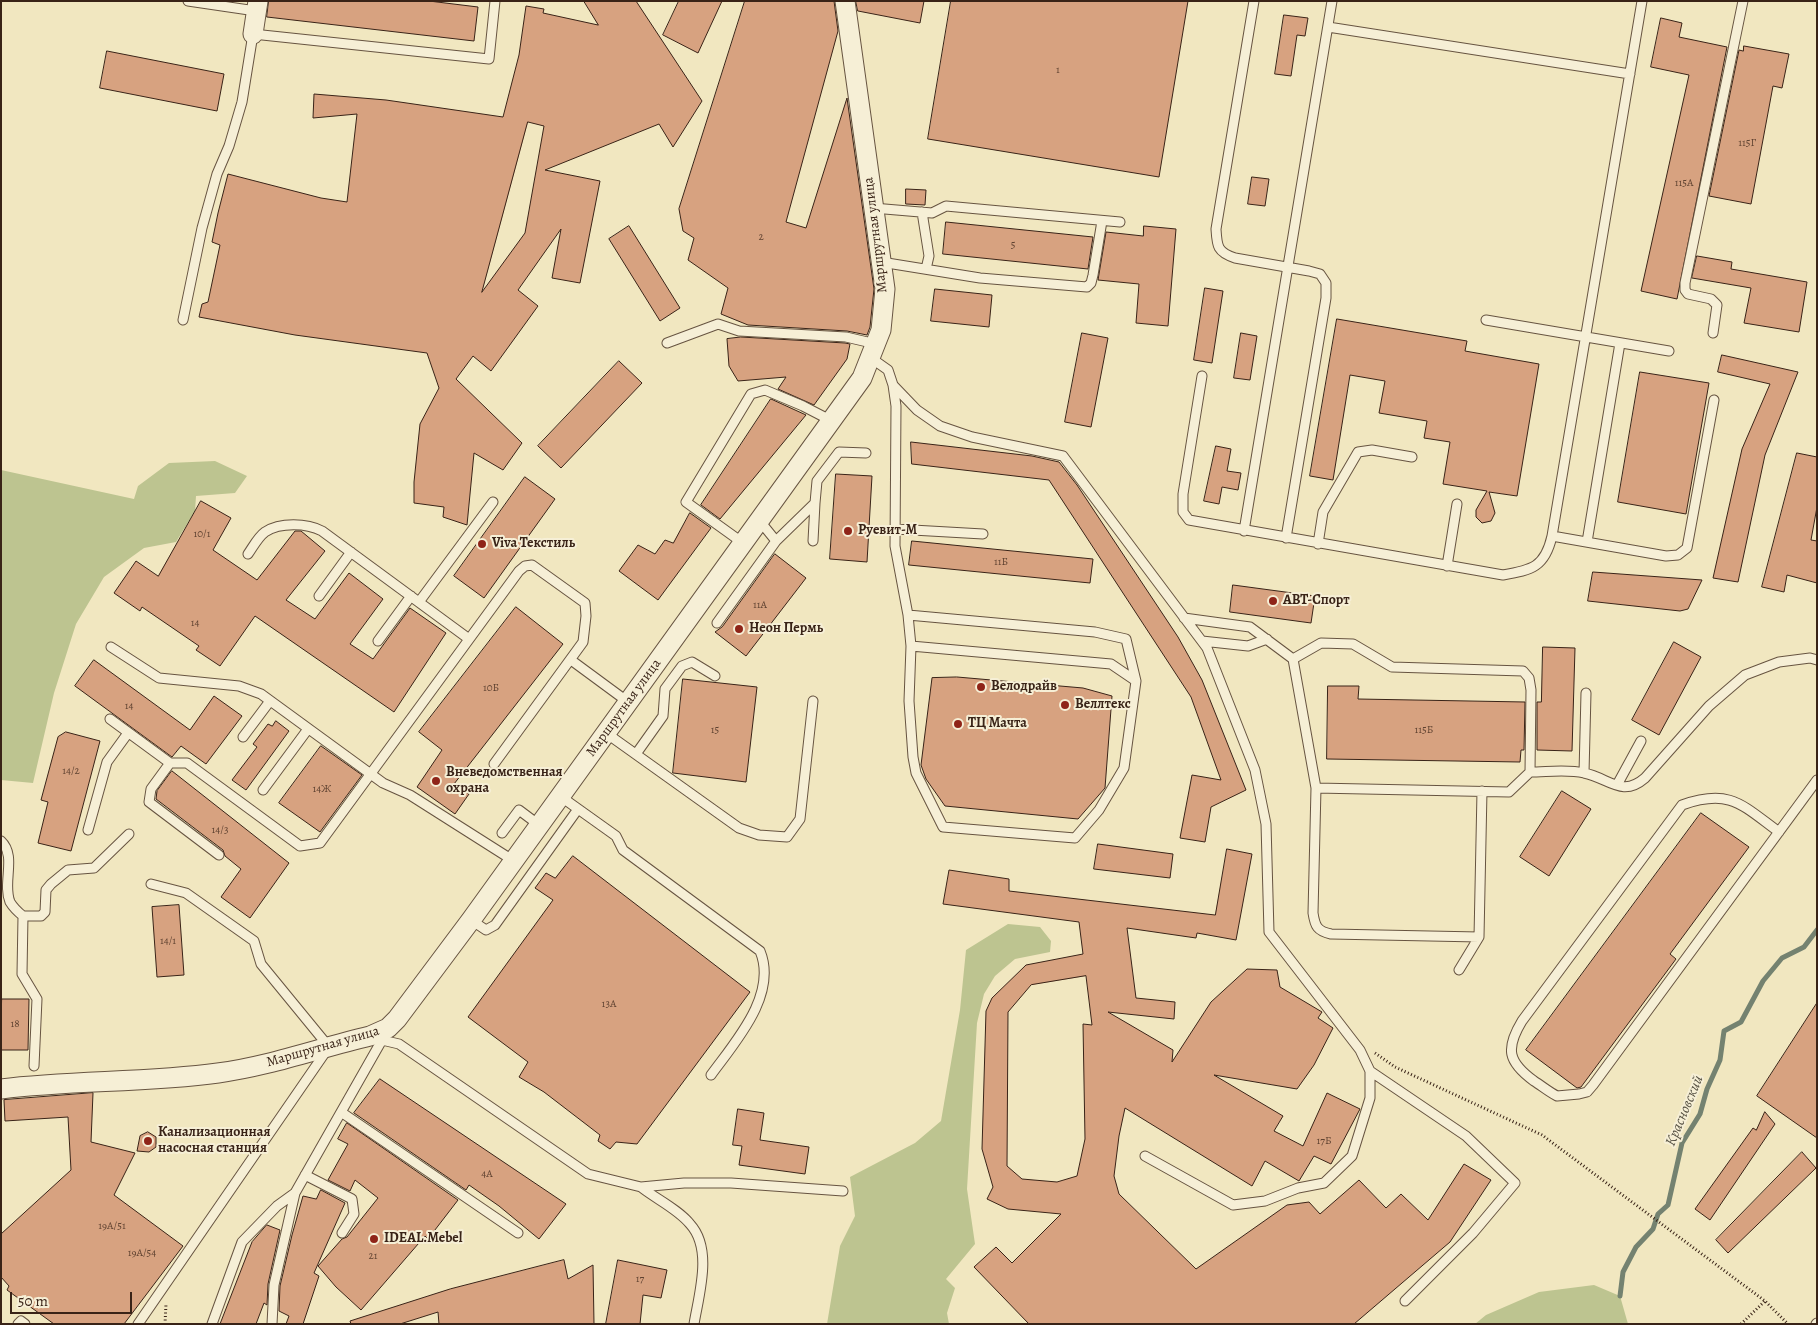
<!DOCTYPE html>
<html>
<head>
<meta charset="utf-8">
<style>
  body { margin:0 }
  #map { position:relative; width:1818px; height:1325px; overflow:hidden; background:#f1e7c0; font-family:Alegreya,serif }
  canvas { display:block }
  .frame { position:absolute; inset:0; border:2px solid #392317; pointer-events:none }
  .scale { position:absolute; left:10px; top:1292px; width:122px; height:22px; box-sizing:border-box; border:2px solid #392317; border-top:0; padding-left:6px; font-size:15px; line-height:18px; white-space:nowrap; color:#392317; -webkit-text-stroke:4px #f6efd6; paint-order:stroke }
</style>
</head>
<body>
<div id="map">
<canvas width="1818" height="1325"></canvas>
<div class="frame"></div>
<div class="scale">50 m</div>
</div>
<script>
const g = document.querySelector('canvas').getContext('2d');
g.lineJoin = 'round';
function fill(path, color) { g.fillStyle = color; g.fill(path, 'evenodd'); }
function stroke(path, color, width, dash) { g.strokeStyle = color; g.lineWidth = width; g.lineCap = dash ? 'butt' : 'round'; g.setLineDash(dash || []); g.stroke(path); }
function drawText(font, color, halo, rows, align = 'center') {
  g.font = font + ' Alegreya,serif'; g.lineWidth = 4; g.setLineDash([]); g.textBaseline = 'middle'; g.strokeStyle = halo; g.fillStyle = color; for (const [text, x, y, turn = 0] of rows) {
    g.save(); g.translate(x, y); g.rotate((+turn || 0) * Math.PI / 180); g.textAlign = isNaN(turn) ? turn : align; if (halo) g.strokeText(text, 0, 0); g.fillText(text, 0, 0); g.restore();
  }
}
const green = new Path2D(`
  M215 461 247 476 235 493 196 496 195 511 176 542 144 548 104 577 76 624 54 693 33 783 1 780V470L134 499 138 486 169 463Z
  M1008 924 1040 927 1051 941 1050 952 1015 959 995 976 984 994 977 1023 967 1189 975 1244 946 1279 955 1288 947 1313 949 1324H827L840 1246 855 1216 850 1177 915 1143 941 1121 960 1010 966 950Z
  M1594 1285 1620 1296 1628 1324H1475L1486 1315 1539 1292Z`);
const stream = new Path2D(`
  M1620 1296 1623 1272 1636 1247 1653 1229 1658 1214 1668 1205 1682 1143 1700 1114 1707 1089 1720 1060 1724 1031 1741 1022 1763 981 1782 958 1804 947 1817 930`);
const building = new Path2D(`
  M269 1H429L478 7 474 41 267 17Z
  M584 1H636L702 101 673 147 659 124 545 170 600 181 580 283 552 278 561 229 518 290 538 306 491 371 473 356 456 379 522 443 503 470 474 453 467 525 443 517 444 507 414 503V482L420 424 439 388 427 353 295 335 199 317 202 304 208 302 220 245 212 242 218 213 228 174 321 198 347 202 357 114 313 118 314 94 386 100 503 117 519 55 526 6 544 9 543 13 598 25ZM528 122 544 126 525 233 482 292Z
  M679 1H722L698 53 663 35Z
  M745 1H834L838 31 786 222 806 228 847 98 874 289 870 327 867 335 847 331 748 325 721 314 728 288 688 260 694 238 683 231 679 209Z
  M856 1H924L920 23 858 11Z
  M951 1H1188L1159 177 928 139Z
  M1284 15 1308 18 1305 36 1297 35 1291 76 1275 74Z
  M1661 18 1682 23 1679 37 1727 47 1677 299 1641 291 1689 75 1651 67Z
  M1744 46 1789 54 1782 88 1773 86 1751 204 1709 196 1739 50 1743 51Z
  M107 51 224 74 217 111 100 88Z
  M1252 177 1269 179 1265 206 1248 204Z
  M906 189 926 190 925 205 906 204Z
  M946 222 1093 237 1088 269 943 254Z
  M629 226 680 308 660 321 609 239Z
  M1144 226 1176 229 1168 326 1136 323 1139 284 1098 280 1106 232 1143 236Z
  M1697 256 1732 262 1731 269 1807 282 1799 332 1744 323 1751 288 1692 278Z
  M1205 288 1223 291 1212 363 1194 360Z
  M935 289 992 295 989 327 931 321Z
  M1337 319 1467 341 1465 351 1539 364 1517 496 1489 492 1495 513 1491 521 1482 523 1476 517V510L1487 491 1443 484 1450 442 1424 438 1427 421 1379 413 1385 381 1350 375 1333 480 1310 476Z
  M1082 333 1108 338 1091 427 1065 422Z
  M1241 333 1257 336 1250 380 1234 378Z
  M741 337 845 343 850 344 847 359 814 405 778 389 786 377 738 381 729 366 727 339Z
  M1722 355 1798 372 1765 455 1738 582 1713 578 1742 449 1770 384 1718 372Z
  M619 361 642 383 561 468 538 446Z
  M1640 372 1709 383 1686 514 1618 502Z
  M771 399 806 415 720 519 701 505Z
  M911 442 1032 456 1059 462 1077 485 1178 637 1202 680 1246 790 1211 807 1205 842 1180 838 1192 775 1221 780 1191 697 1049 480 912 464Z
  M1216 446 1231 449 1227 471 1241 473 1238 490 1222 487 1219 504 1204 501Z
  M1797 453 1817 457V507L1811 540 1817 541V583L1787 575 1784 592 1762 587Z
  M836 474 872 476 867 562 830 559Z
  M525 477 555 499 484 598 454 576Z
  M201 501 231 518 213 550 257 580 295 531H301L325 551 286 600 315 619 349 573 383 599 350 644 373 659 410 608 446 633 394 712 255 616 220 666 196 650 199 646 142 607 140 611 114 593 136 561 158 576Z
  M690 513 711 528 658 600 619 571 638 545 655 554 665 540 673 543Z
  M912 541 1093 559 1090 583 909 565Z
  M775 554 806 578 746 656 715 632 722 627Z
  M1593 572 1702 580 1688 609 1680 611 1588 601Z
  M1233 585 1315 596 1311 623 1230 612Z
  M516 607 563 644 454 784 469 794 455 814 417 787 442 750 419 732Z
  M1674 642 1701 657 1659 735 1632 720Z
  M1543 647 1575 648 1572 751 1537 750V702H1541Z
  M94 660 190 730 214 696 242 716 206 764 181 746 172 757 75 686Z
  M957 677 1083 688 1112 696 1105 788 1078 819 945 806 926 779 921 765 932 678Z
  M683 679 757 687 746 782 673 773Z
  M1328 686H1359L1358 699 1525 702 1524 750H1521L1520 762 1327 759Z
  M276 721 289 731 246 790 232 780 257 747 253 744 268 724 272 726Z
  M66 732 100 741 71 851 38 843 48 802 41 800 58 737Z
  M321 746 362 775 320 832 279 803Z
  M172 771 289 863 250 918 221 897 241 869 225 856 223 850 156 799 157 791Z
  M1562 791 1591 809 1549 876 1520 857Z
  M1701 813 1749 847 1670 954 1676 959 1581 1087 1577 1088 1526 1050Z
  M1098 844 1173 854 1170 878 1094 869Z
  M1227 849 1252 854 1236 940 1197 933 1196 938 1127 928 1136 998 1175 1002 1174 1019 1108 1012 1173 1050 1172 1062 1211 1002 1247 969 1277 970 1280 987 1322 1012 1318 1018 1333 1028 1314 1065 1297 1089 1214 1075 1283 1116 1274 1131 1303 1146 1327 1093 1360 1109 1331 1164 1314 1156 1299 1181 1265 1161 1252 1186 1125 1108 1119 1136 1114 1176 1119 1194 1196 1269 1287 1205 1309 1202 1320 1214 1359 1180 1386 1208 1401 1194 1428 1220 1464 1164 1491 1180 1450 1242 1354 1324H1029L974 1267 996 1247 1012 1263 1061 1214 1008 1209 987 1199 993 1187 982 1149 986 1011 992 998 1026 965 1083 954 1079 922 943 904 949 870 1009 879V891L1215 915ZM1086 976 1092 1025 1083 1024 1085 1139 1077 1176 1057 1182 1022 1179 1007 1166 1008 1012 1031 985Z
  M573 856 750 992 637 1144 616 1142 610 1149 598 1141 600 1135 544 1092 519 1077 528 1062 468 1017 553 900 535 888 546 873 555 878Z
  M179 905 184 975 157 977 152 907Z
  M2 999H29L28 1050H1Z
  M1817 1003V1138L1757 1096Z
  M380 1079 566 1204 539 1239 499 1206 469 1185 466 1190 354 1113Z
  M93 1093 91 1142 135 1153 114 1195 183 1246 124 1324H54L7 1290 9 1286 1 1277V1234L71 1170 68 1117 5 1121 4 1100Z
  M738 1109 764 1113 760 1140 809 1147 805 1174 739 1165 742 1146 733 1145Z
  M1765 1112 1775 1124 1710 1220 1695 1209 1753 1128 1756 1130Z
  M347 1123 458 1200 428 1239 425 1236 361 1310 336 1287 318 1266 342 1239 347 1237 378 1198 355 1180 350 1191 328 1180 348 1144 338 1139Z
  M148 1132 156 1137V1147L149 1152 137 1151 140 1136Z
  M1802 1152 1816 1168 1728 1253 1716 1240Z
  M321 1190 345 1203 314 1273 319 1276 303 1324H286L289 1316 279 1311 280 1286 292 1235 303 1196 316 1199Z
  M267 1225 280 1230 268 1284 267 1305 264 1303 256 1324H220L252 1242Z
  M564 1260 568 1279 593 1265 594 1324H439L438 1312 400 1324H351L350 1321 450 1289Z
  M618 1260 667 1270 661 1298 643 1295 640 1324H606Z`);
const path = new Path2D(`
  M1375 1053 1395 1067 1542 1135 1765 1301 1788 1324
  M165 1324 166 1304
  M1741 1324 1765 1301`);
const service = new Path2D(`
  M188 1 256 11
  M1254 1 1216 229C1217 246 1217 252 1235 258L1309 271 1320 274 1326 283V298L1286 538
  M1328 27 1630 74
  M873 208 932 213 946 206 1120 222
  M922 212 929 256 926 269
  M881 262 980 278 1087 287 1091 283 1093 275 1102 221
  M183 320 202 228 217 174 229 146 242 102 253 34 489 59 495 1
  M1486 320 1669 351
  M1713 333 1717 305 1711 299 1688 294 1685 290V283L1743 1
  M667 343 718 324 739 331 846 337 876 344
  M871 358 888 370 893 385 917 410 940 426 972 437 1063 456 1207 648 1255 770 1266 824 1269 932 1360 1050 1370 1071 1466 1136 1515 1183 1473 1233 1405 1301
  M1202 376 1183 494V512L1189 520 1503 575C1532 570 1545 567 1552 536L1642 1
  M893 385 896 406 895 546 908 615 911 646 909 701 913 757 916 773 943 827 1075 838 1099 810 1124 768 1136 681 1111 664 911 646
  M815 503 817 481 839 452 866 453
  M759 520 776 541
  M895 529 983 534
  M1244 531 1332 1
  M1552 536 1666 556 1678 555 1687 548 1714 400
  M1587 542 1620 343
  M743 543 686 502 751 394 765 390 803 406 832 421
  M1318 544 1323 512 1358 452 1372 450 1412 457
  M248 554C253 547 258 537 265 532 280 522 307 523 322 531L469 639
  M1447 566 1457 504
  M319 596 351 552
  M419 602 493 502
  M908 615 1095 632 1126 639 1136 681
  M1184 618 1250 627 1293 659 1321 643 1353 644 1392 667 1523 671 1529 678 1531 690 1530 772C1547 772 1568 769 1584 773 1609 778 1622 798 1645 778L1709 706 1745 675 1779 662 1810 658 1817 660
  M717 623 776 541 815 503 813 541
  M378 641 411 596
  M1202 641 1248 646 1267 639
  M111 647 159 678 239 686 261 694 383 783 410 795 514 861
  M1293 659 1316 788 1313 913C1315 926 1317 931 1331 934L1479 937
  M571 660 628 702
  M110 719 170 763H187L300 846 320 843 519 571 525 566 532 565 585 603 586 616 583 642 494 764
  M606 733 739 828 759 835 787 837 800 819 813 701
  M243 737 270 701
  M636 754 663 716 665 689 682 666 692 662 715 676
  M170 763 151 789 149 802 219 855
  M1584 773 1586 693
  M1617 785 1641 741
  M1316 788 1509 792 1530 772
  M263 790 308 729
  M560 796 616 836 623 850 760 951C778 995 735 1042 711 1075
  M88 830 107 762 128 733
  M1779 832C1742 805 1730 788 1682 805L1522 1021C1505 1049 1508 1062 1534 1081 1542 1086 1549 1092 1557 1096L1579 1094 1587 1092 1593 1085 1817 780
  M502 833 519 810 539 825
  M1 841C17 856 2 883 10 902 13 907 18 912 23 916L22 974 37 999 34 1066
  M23 916H41L45 912 46 890 51 884 68 870 94 868 129 834
  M471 920 486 930 495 925 578 809
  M1459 970 1479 937 1482 791
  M341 1112 518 1233
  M1145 1156 1233 1205 1265 1201 1298 1188 1324 1183 1352 1156 1370 1098V1071
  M305 1175 352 1199 354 1214 342 1233
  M641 1187C656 1199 678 1209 690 1224 713 1249 699 1294 694 1324
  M18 1324 21 1321 25 1324
  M138 1324 329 1047 261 964 254 941 186 893 151 884
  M212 1324 242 1242 277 1206 295 1193 382 1040 399 1044 588 1174 641 1187 684 1183H731L843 1191
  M272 1324 274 1285 295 1193
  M1816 1324 1817 1323`);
const minor = new Path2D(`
  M253 34 258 1
  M1 1089C73 1080 146 1083 218 1073 270 1066 319 1048 370 1036L388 1028 397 1019 471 920 862 378 881 330 885 289 845 1`);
const markers = [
  [848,531,5,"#8f2418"],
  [482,544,5,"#8f2418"],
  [1273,601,5,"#8f2418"],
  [739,629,5,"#8f2418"],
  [981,687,5,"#8f2418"],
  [1065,705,5,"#8f2418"],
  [958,724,5,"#8f2418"],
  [436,781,5,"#8f2418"],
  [148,1141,5,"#8f2418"],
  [374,1239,5,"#8f2418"]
];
const numberNames = [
  ["1",1058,70],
  ["115Г",1747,143],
  ["115А",1684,183],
  ["2",761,237],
  ["5",1013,245],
  ["10/1",202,534],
  ["11Б",1001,562],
  ["11А",760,605],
  ["14",195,623],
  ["10Б",491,688],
  ["14",129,706],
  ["15",715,730],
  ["115Б",1424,730],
  ["14/2",71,771],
  ["14Ж",322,789],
  ["14/3",220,830],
  ["14/1",168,941],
  ["13А",609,1004],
  ["18",15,1024],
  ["17Б",1324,1141],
  ["4А",487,1174],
  ["19А/51",112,1226],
  ["19А/54",142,1253],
  ["21",373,1256],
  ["17",640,1279]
];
const streetNames = [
  ["Маршрутная улица",876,235,-97],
  ["Маршрутная улица",624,708,-54],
  ["Маршрутная улица",323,1047,-16]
];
const poiNames = [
  ["Руевит-М",858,531],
  ["Viva Текстиль",492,544],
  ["АВТ-Спорт",1283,601],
  ["Неон Пермь",749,629],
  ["Велодрайв",991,687],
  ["Веллтекс",1075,705],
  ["ТЦ Мачта",968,724],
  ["Вневедомственная",446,773],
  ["охрана",446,789],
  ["Канализационная",158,1133],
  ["насосная станция",158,1149],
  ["IDEAL.Mebel",384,1239]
];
const waterNames = [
  ["Красновский",1685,1111,-67]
];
fill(green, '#bdc490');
stroke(stream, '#748270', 5);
fill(building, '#d7a280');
stroke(building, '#392317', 1);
stroke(service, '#675441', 11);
stroke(minor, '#675441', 21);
stroke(path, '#392317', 3, [1, 2.5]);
stroke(service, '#f6efd6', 9);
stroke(minor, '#f6efd6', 19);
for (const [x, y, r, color] of markers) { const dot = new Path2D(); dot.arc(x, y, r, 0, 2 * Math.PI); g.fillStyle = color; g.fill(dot); stroke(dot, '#f6efd6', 2); }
drawText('11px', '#604331', null, numberNames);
drawText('14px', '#392317', '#f6efd6', streetNames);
drawText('bold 14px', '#392317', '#f6efd6', poiNames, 'left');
drawText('italic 15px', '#575244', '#f6efd6', waterNames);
</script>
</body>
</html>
